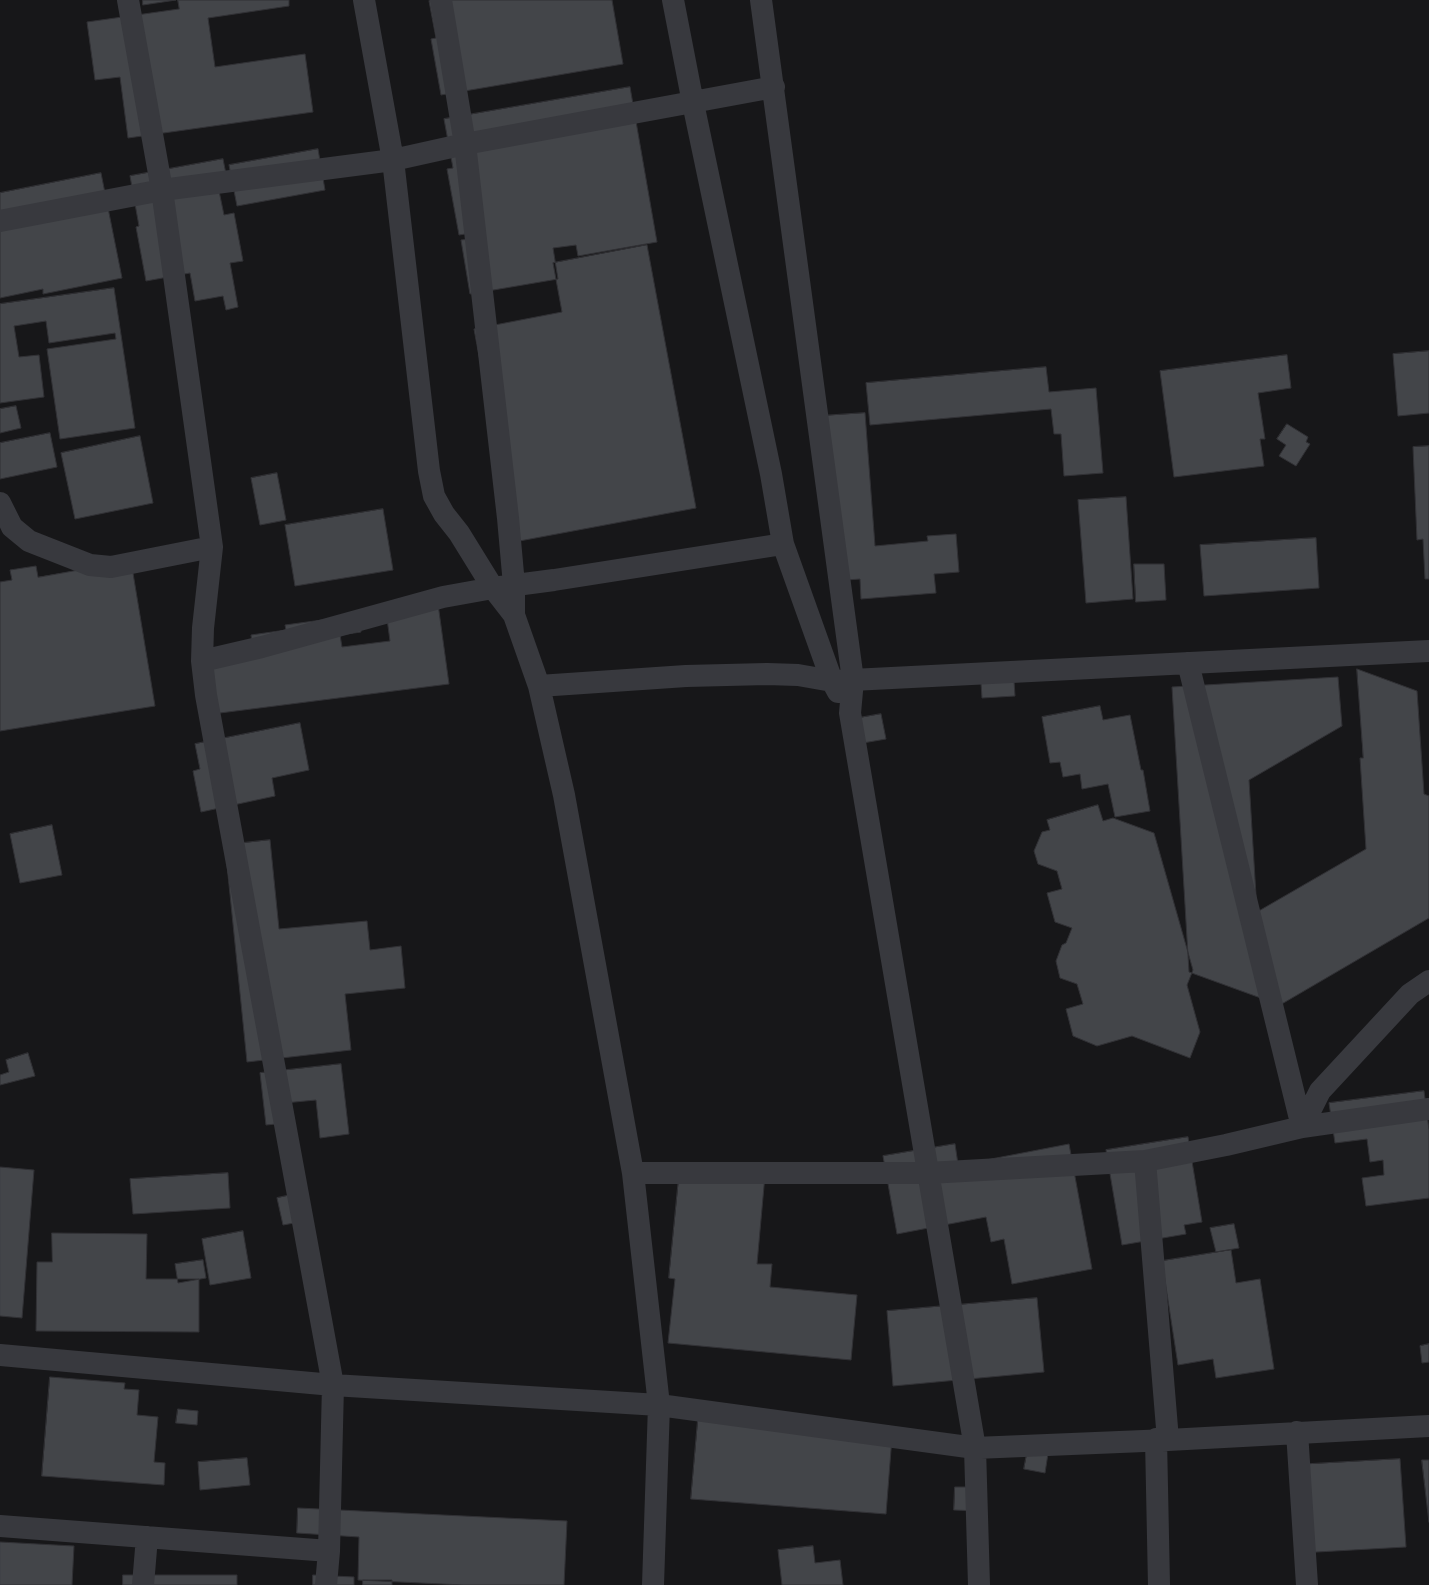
<!DOCTYPE html>
<html>
<head>
<meta charset="utf-8">
<style>
  body { margin:0 }
  canvas { display:block; background:#171719 }
</style>
</head>
<body>
<canvas width="1429" height="1585"></canvas>
<script>
const g = document.querySelector('canvas').getContext('2d');
g.lineJoin = 'round';
function fill(path, color) { g.fillStyle = color; g.fill(path, 'evenodd'); }
function stroke(path, color, width, dash) { g.strokeStyle = color; g.lineWidth = width; g.lineCap = dash ? 'butt' : 'round'; g.setLineDash(dash || []); g.stroke(path); }
const building = new Path2D(`
  M143 0H176L143 5Z
  M178 0H289V6L208 18 215 67 305 54 313 112 128 138 120 77 95 80 87 22 179 9Z
  M436 0H612L623 64 441 95 431 39 436 38 429 1Z
  M630 87 657 242 578 256 576 245 553 248 558 279 470 294 461 240 479 238 478 232 459 235 447 169 453 168 444 119Z
  M318 149 325 190 237 206 229 165Z
  M223 159 229 189 219 191 224 215 234 213 243 261 230 263 238 307 226 310 223 296 195 301 190 273 146 281 136 227 139 226 130 176Z
  M101 173 122 278 43 294V289L0 298V193Z
  M647 245 696 508 514 542 474 329 562 312 553 263Z
  M114 288 135 428 60 439 47 349 116 339 115 333 49 343 46 321 14 326 19 357 39 355 44 397 0 403V304Z
  M1429 351V413L1398 416 1393 354Z
  M1287 355 1291 388 1258 393 1265 439H1260L1264 466 1174 477 1160 371Z
  M1046 367 1049 392 1096 388 1103 473 1064 476 1061 434H1054L1051 409 870 425 866 383Z
  M16 406 21 428 0 433V409Z
  M865 413 875 546 928 541 927 536 956 534 959 572 934 574 936 593 861 599 860 579 833 581 820 416Z
  M1287 424 1308 437 1306 442 1310 444 1296 466 1279 456 1286 445 1277 439Z
  M50 433 57 467 0 479V443Z
  M140 436 153 503 75 519 61 453Z
  M1429 446V579H1425L1423 539 1417 540 1413 447Z
  M277 473 286 520 260 525 251 478Z
  M1126 497 1133 599 1086 603 1078 500Z
  M383 509 393 570 295 586 285 525Z
  M1316 538 1319 588 1204 596 1200 545Z
  M131 561 155 706 0 731V582L12 580 10 570 36 566 38 577Z
  M1134 564H1164L1166 600 1136 602Z
  M438 604 449 684 204 715 196 658 253 650 251 635 286 630 285 625 359 615 361 632 340 635 342 647 390 641 386 611Z
  M1357 669 1417 691 1424 794 1429 796V918L1280 1005 1189 972 1172 687 1338 677 1342 726 1249 780 1257 912 1366 849 1360 758H1363Z
  M1014 681 1015 696 982 698 981 683Z
  M1100 706 1103 720 1130 715 1141 770H1143L1150 811 1115 817 1108 784 1082 789 1080 774 1063 777 1060 762 1050 763 1042 717Z
  M881 714 886 739 857 744 853 719Z
  M300 723 309 770 272 778 275 796 201 812 193 771 200 769 195 744Z
  M1098 805 1103 821 1113 818 1154 833 1193 970 1187 985 1200 1032 1190 1058 1132 1036 1097 1046 1073 1036 1066 1009 1083 1004 1077 984 1060 978 1056 961 1062 945 1066 943 1072 928 1055 922 1047 893 1062 889 1057 871 1038 864 1034 851 1042 832 1050 830 1047 820Z
  M52 825 62 875 20 883 10 834Z
  M270 840 279 929 367 921 370 950 401 946 405 988 345 994 351 1050 247 1062 225 845Z
  M28 1053 35 1076 0 1085V1075L9 1072 6 1060Z
  M341 1064 349 1134 320 1138 316 1100 284 1103 286 1123 266 1125 260 1073Z
  M1424 1091 1429 1130V1198L1366 1206 1362 1178 1384 1175 1383 1160 1370 1162 1367 1139 1335 1143 1329 1103Z
  M1188 1137 1202 1222 1184 1225 1186 1234 1122 1245 1106 1150Z
  M955 1144 959 1171 986 1160 1069 1144 1092 1269 1012 1284 1004 1239 991 1242 986 1217 897 1234 883 1156Z
  M0 1167 34 1170 22 1318 0 1316Z
  M680 1167 765 1175 757 1264H772L770 1287 857 1295 851 1360 668 1343 675 1279 669 1278Z
  M228 1173 230 1208 133 1214 130 1179Z
  M305 1192 311 1220 283 1225 277 1198Z
  M1234 1224 1239 1248 1216 1252 1210 1228Z
  M243 1231 251 1278 210 1285 202 1239Z
  M52 1233 147 1234 146 1279H199V1332L36 1331 37 1262H52Z
  M1231 1250 1236 1283 1260 1279 1274 1369 1216 1378 1213 1359 1178 1365 1162 1261Z
  M203 1260 206 1278 178 1283 175 1264Z
  M1037 1298 1044 1372 893 1386 887 1311Z
  M1429 1344V1362L1422 1363 1420 1346Z
  M50 1377 125 1383 124 1389 139 1390 137 1415 158 1417 154 1462 165 1463 164 1485 42 1476Z
  M178 1409 198 1411 197 1425 176 1423Z
  M698 1420 892 1437 886 1514 691 1499Z
  M1029 1443 1049 1447 1045 1473 1024 1469Z
  M247 1458 250 1485 200 1490 198 1462Z
  M1400 1459 1406 1547 1299 1553 1293 1465Z
  M1422 1460H1429V1522Z
  M955 1487H980L979 1511 954 1510Z
  M298 1508 567 1521 564 1585H463L358 1580 359 1537 297 1533Z
  M0 1542 74 1546 72 1585H0Z
  M813 1546 815 1563 840 1560 843 1585H782L778 1550Z
  M123 1575H237V1585H123Z
  M313 1575 354 1577V1585H313Z
  M363 1580H392V1585H363Z`);
const minor = new Path2D(`
  M128 0 162 190 212 547 203 628 202 661 206 695 333 1385 329 1551 326 1585
  M364 0 393 160 429 471 434 496 444 514 459 533 493 588 514 615 539 686 564 795 633 1173 659 1405 653 1585
  M441 0 465 144 508 518 514 585V615
  M673 0 693 103 771 474 783 544 832 681 838 692
  M761 0 853 680 850 713 975 1448 979 1585
  M0 221 162 190 393 160 465 144 774 87
  M0 503 12 527 29 541 90 565 111 567 212 547
  M202 661 262 647 443 597 493 588 554 580 783 544
  M1188 663 1302 1127
  M539 686 686 676 767 674 798 675 832 681 1429 651
  M1302 1127 1320 1091 1410 994 1429 981
  M1145 1161 1168 1440
  M633 1173H928L1145 1161 1226 1145 1302 1127 1429 1109
  M0 1355 333 1385 659 1405 975 1448 1168 1440 1429 1426
  M1297 1432 1307 1585
  M1156 1439 1159 1585
  M0 1526 329 1551
  M143 1585 147 1537`);
fill(building, '#434549');
stroke(building, '#313135', 1);
stroke(minor, '#38393e', 22);
</script>
</body>
</html>
